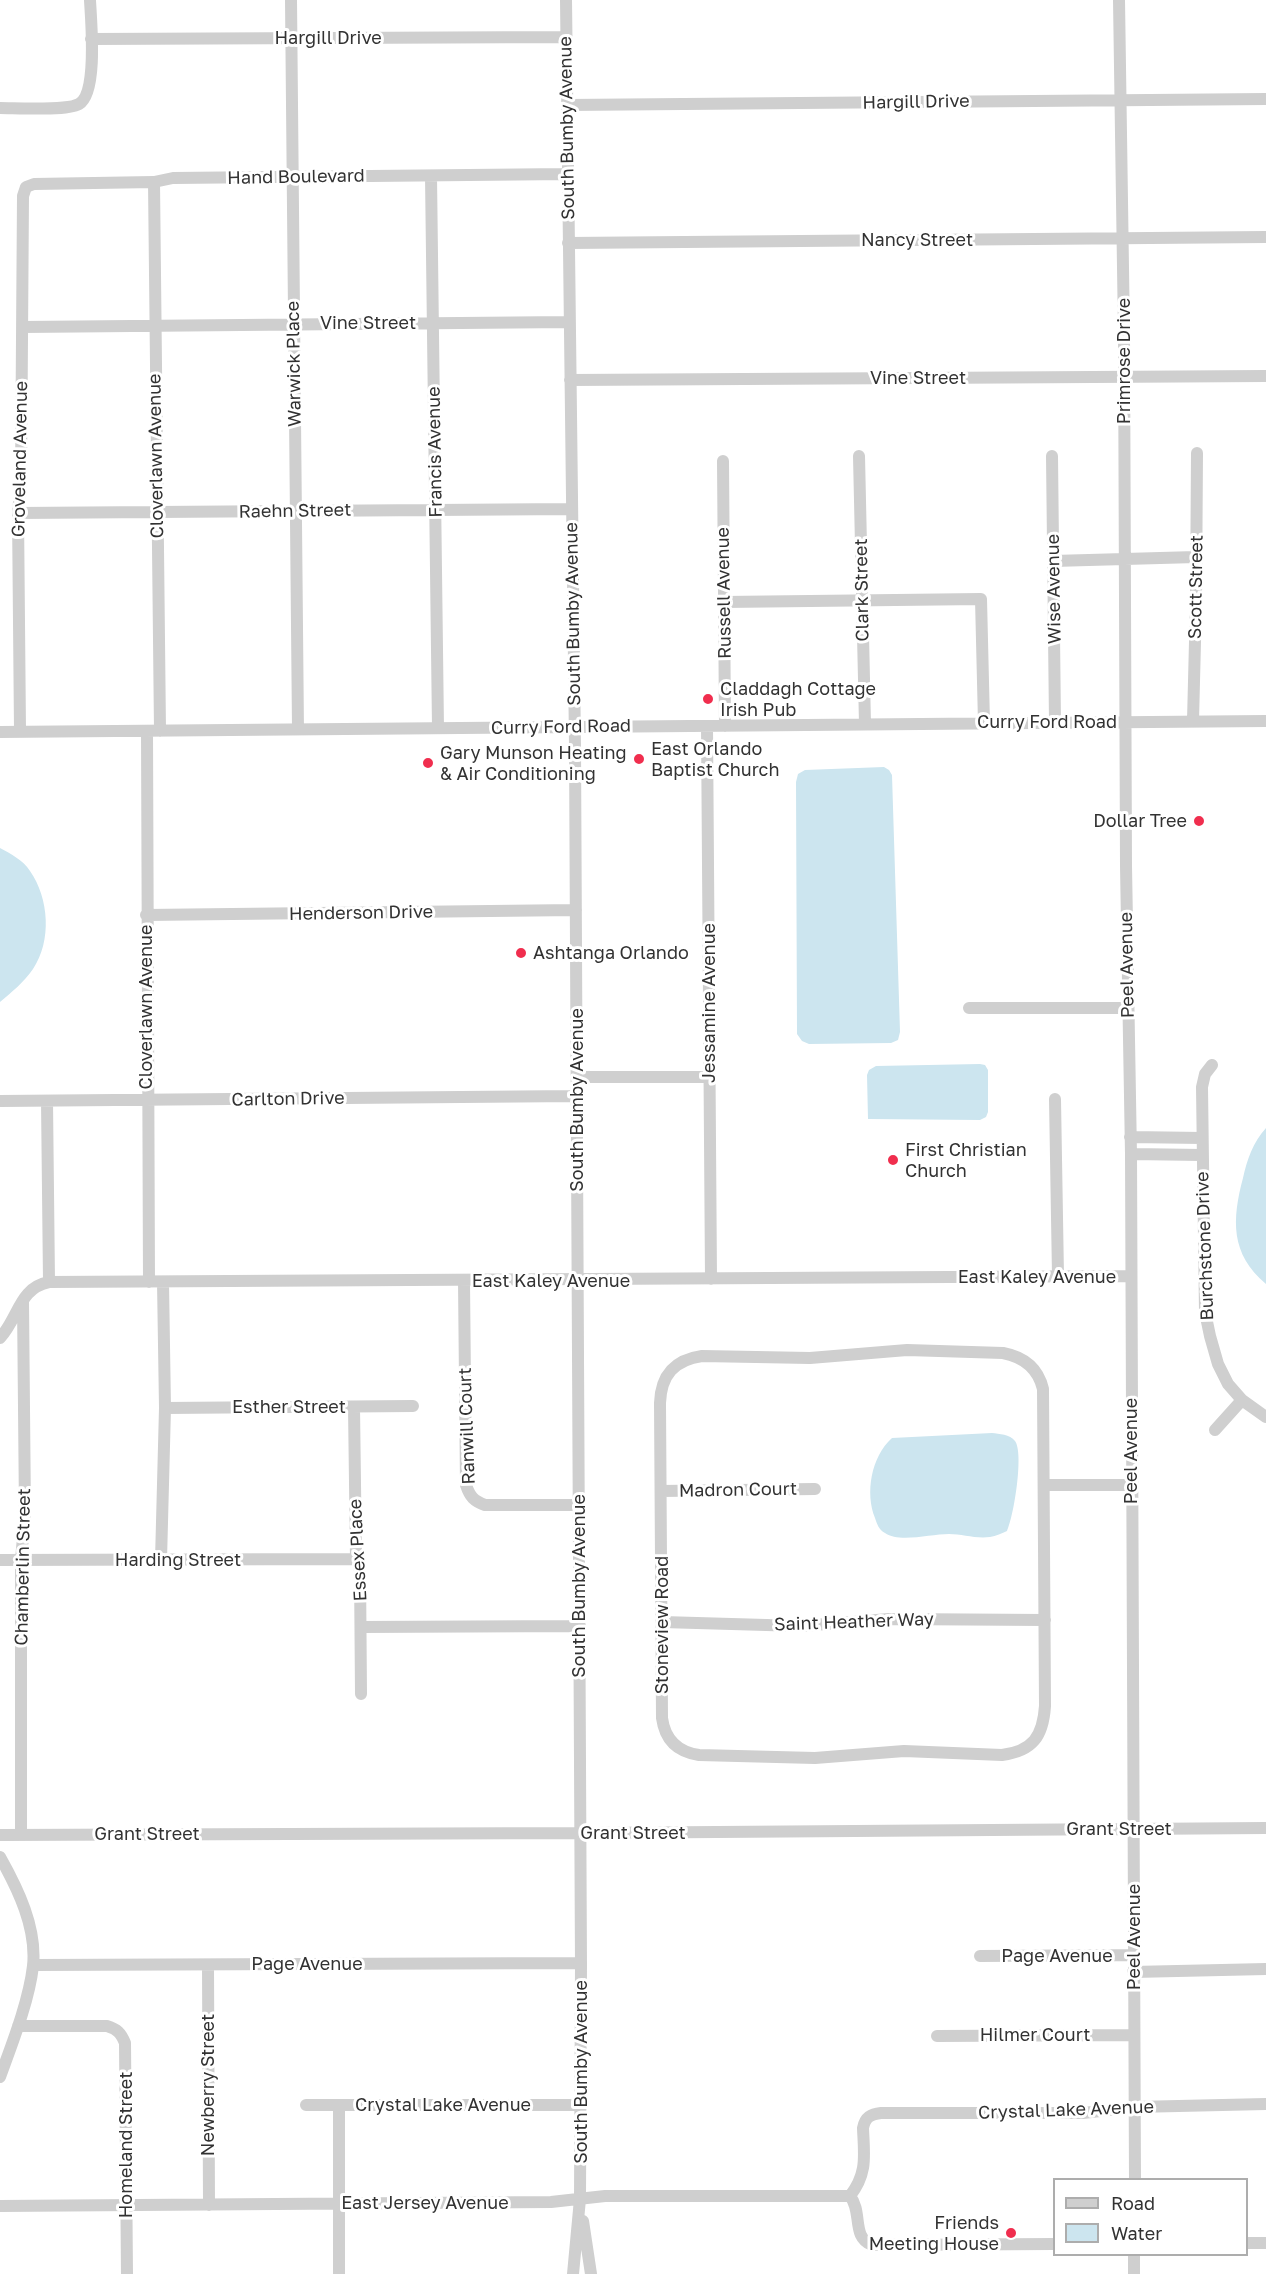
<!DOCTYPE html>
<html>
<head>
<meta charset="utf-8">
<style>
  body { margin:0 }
  #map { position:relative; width:1266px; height:2274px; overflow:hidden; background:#fff; font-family:"Golos Text",sans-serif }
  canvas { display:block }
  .legend { position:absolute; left:1053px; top:2178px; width:195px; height:78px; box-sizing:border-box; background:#fff; border:2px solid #adadad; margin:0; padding:8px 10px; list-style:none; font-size:18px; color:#323232 }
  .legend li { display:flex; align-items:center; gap:12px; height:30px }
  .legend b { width:30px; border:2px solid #adadad }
</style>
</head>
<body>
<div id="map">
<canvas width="1266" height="2274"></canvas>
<ul class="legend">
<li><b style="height:8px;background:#cfcfcf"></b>Road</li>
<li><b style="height:16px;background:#cce5ef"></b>Water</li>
</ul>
</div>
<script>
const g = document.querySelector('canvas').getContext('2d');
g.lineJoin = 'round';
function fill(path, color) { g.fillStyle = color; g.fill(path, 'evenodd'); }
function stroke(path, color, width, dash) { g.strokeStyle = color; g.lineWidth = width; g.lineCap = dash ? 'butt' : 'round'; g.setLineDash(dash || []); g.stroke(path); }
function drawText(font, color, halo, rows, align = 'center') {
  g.font = font + ' "Golos Text",sans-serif'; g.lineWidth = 6; g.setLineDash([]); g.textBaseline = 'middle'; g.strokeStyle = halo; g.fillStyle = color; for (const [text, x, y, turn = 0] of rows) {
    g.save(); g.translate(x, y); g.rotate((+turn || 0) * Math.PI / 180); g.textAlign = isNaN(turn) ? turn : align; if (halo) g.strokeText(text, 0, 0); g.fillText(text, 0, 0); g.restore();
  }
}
const water = new Path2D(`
  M884 767 889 770 892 775 900 1032 898 1040 891 1043 809 1044 802 1041 797 1034 796 782 798 774 805 770Z
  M0 848C11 854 23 860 30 871 49 898 52 941 33 969 24 982 12 992 0 1002Z
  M980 1064 985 1065 988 1070V1112L986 1117 980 1120 868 1119 867 1075 869 1070 876 1066Z
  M1266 1128V1284C1230 1254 1232 1219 1243 1178 1247 1160 1253 1142 1266 1128Z
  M992 1433C999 1434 1010 1434 1015 1441 1024 1453 1014 1516 1007 1531 1002 1533 996 1536 990 1537 976 1539 962 1534 949 1534 931 1534 899 1543 885 1533 879 1530 877 1524 875 1518 865 1493 871 1457 892 1438Z`);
const minor = new Path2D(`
  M291 0 298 729
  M566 0 575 745 581 1963 580 2199 573 2274
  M1119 0 1124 334 1126 866 1131 1154 1135 2180
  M91 39 566 37
  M567 105 1266 99
  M0 108C16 108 67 111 79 104 98 93 91 21 90 0
  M431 176 438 728
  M154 182 160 731
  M568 243 1266 237
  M23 327 569 322
  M570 380 1266 376
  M859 456 865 724
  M1052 456 1055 723
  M723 461 725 726
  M18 513 572 509
  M1053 561 1196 557
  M724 602 981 599 984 723
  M1193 721 1196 602 1197 453
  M707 726 711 1279
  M20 731 18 513 21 480 23 196 26 187 34 184 154 182 173 178 567 174
  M147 731 149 1282
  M0 732 1266 721
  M146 915 576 910
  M969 1008H1127
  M1212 1065 1205 1074 1202 1087 1205 1312 1210 1336 1218 1364 1228 1384 1242 1400 1266 1417
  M576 1077H710
  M1055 1099 1058 1276
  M0 1101 576 1096
  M47 1101 49 1282
  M1130 1137 1202 1138
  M1131 1154 1202 1155
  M464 1281 466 1485C470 1497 474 1501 485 1505H579
  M0 1338C19 1317 19 1288 49 1282L1130 1276
  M907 1350 1003 1353C1024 1357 1038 1368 1043 1389L1045 1706C1043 1736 1033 1751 1002 1755L904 1751 815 1758 699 1755C678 1752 665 1740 662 1718L660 1403C661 1375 674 1360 702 1356L810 1358Z
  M354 1407 356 1559 360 1570 361 1694
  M165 1408 413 1406
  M1215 1430 1242 1400
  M1044 1485H1131
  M661 1491 815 1489
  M0 1560 356 1559
  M161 1560 165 1408 163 1282
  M662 1622 801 1626 889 1619 1045 1620
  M361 1627 580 1626
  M0 1835 580 1833 1266 1828
  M21 1835V1560L25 1514 23 1302
  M0 1857C18 1889 37 1928 33 1966 29 2001 12 2044 0 2077
  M980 1956 1133 1955
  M33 1965 581 1963
  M208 1965 209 2205
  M1133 1972 1266 1969
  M18 2026H107C117 2029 121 2033 125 2043L127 2274
  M937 2036 1134 2035
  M306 2105H580
  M850 2196C868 2173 864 2155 863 2128 865 2117 871 2114 881 2113H1083L1135 2107 1266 2104
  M850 2196C863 2212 851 2237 872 2245L1054 2244
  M0 2206 551 2202 605 2196H850
  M583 2221 591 2274
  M1246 2243H1266
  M1134 2254V2274
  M339 2274V2105`);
const markers = [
  [708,699,6,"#f02e4e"],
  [639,759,6,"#f02e4e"],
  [428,763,6,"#f02e4e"],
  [1199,821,6,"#f02e4e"],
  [521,953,6,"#f02e4e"],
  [893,1160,6,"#f02e4e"],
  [1011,2233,6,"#f02e4e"]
];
const streetNames = [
  ["Hargill Drive",328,38],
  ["Hargill Drive",916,102,-1],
  ["South Bumby Avenue",567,128,-91],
  ["Hand Boulevard",296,177,-1],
  ["Nancy Street",917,240],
  ["Vine Street",368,323],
  ["Primrose Drive",1124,361,-90],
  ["Warwick Place",294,364,-91],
  ["Vine Street",918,378],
  ["Francis Avenue",435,452,-91],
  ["Cloverlawn Avenue",156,456,-91],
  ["Groveland Avenue",20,459,-89],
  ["Raehn Street",295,511,-1],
  ["Scott Street",1196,587,-89],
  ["Wise Avenue",1054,589,-91],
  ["Clark Street",862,590,-91],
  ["Russell Avenue",724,593,-91],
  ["South Bumby Avenue",573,614,-91],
  ["Curry Ford Road",1047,722],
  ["Curry Ford Road",561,727,-1],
  ["Henderson Drive",361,913,-1],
  ["Peel Avenue",1127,965,-91],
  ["Jessamine Avenue",709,1003,-90],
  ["Cloverlawn Avenue",146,1007,-90],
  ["Carlton Drive",288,1099,-1],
  ["South Bumby Avenue",577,1100,-90],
  ["Burchstone Drive",1205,1246,-92],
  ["East Kaley Avenue",1037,1277],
  ["East Kaley Avenue",551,1281],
  ["Esther Street",289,1407],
  ["Ranwill Court",467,1426,-92],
  ["Peel Avenue",1131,1451,-90],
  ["Madron Court",738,1490,-1],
  ["Essex Place",358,1550,-93],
  ["Harding Street",178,1560],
  ["Chamberlin Street",23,1567,-89],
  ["South Bumby Avenue",579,1586,-90],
  ["Saint Heather Way",854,1622,-2],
  ["Stoneview Road",662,1625,-90],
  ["Grant Street",1119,1829],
  ["Grant Street",633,1833],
  ["Grant Street",147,1834],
  ["Peel Avenue",1134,1937,-90],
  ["Page Avenue",1057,1956],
  ["Page Avenue",307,1964],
  ["Hilmer Court",1035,2035],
  ["South Bumby Avenue",581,2072,-90],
  ["Newberry Street",208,2085,-90],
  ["Crystal Lake Avenue",443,2105],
  ["Crystal Lake Avenue",1066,2110,-2],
  ["Homeland Street",126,2145,-90],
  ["East Jersey Avenue",425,2203]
];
const poiNames = [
  ["Claddagh Cottage",720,689],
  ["Irish Pub",720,710],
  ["East Orlando",651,749],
  ["Baptist Church",651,770],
  ["Gary Munson Heating",440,753],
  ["& Air Conditioning",440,774],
  ["Dollar Tree",1187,821,"right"],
  ["Ashtanga Orlando",533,953],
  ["First Christian",905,1150],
  ["Church",905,1171],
  ["Friends",999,2223,"right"],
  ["Meeting House",999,2244,"right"]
];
fill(water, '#cce5ef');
stroke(minor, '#cfcfcf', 12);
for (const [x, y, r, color] of markers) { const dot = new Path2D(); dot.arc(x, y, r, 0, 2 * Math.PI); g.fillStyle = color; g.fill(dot); stroke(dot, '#fff', 2); }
drawText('18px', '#323232', '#fff', streetNames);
drawText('18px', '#323232', '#fff', poiNames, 'left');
</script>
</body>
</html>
